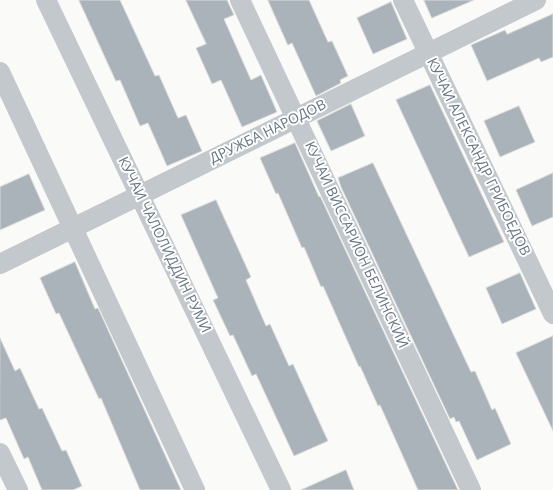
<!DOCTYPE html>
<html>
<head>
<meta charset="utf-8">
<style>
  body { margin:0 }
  canvas { display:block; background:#fafaf8 }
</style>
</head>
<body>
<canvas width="553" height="490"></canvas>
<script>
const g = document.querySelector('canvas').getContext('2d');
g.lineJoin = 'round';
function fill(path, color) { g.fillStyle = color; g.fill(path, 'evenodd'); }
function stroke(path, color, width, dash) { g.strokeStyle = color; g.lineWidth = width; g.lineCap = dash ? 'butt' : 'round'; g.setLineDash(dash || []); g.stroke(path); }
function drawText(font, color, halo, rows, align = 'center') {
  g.font = font + ' "Open Sans",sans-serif'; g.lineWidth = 4; g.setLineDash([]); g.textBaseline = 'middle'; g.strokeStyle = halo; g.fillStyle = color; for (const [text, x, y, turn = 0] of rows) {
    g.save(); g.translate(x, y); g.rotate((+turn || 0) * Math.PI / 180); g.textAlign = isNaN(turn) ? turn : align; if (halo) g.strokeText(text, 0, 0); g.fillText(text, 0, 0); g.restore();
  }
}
const building = new Path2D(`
  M79 0H120L155 76 159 75 178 118 186 115 202 151 167 166 148 123 140 126 120 80 116 81Z
  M186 0H227L234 15 224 19 251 80 261 75 277 112 242 127 221 80 212 84 196 48 206 44Z
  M268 0H309L328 42 332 41 348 76 340 80 341 83 316 96 292 43 288 45Z
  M424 0H474L432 18Z
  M391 2 407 39 373 54 357 18Z
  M553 14V57L541 62 539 58 487 81 471 45 505 30 507 34Z
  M430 85 504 242 469 257 396 100Z
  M351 104 365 136 331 151 317 121Z
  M519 106 535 142 500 157 484 121Z
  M295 143 319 197 320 196 458 490H418L380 405 378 406 360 366 359 367 323 286 321 287 304 247 302 248 278 193 276 194 260 158Z
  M373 163 471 372 475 371 492 410 495 408 511 444 477 460 459 421 456 422 454 417 450 419 341 187 338 178Z
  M553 173V217L532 226 516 190Z
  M29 174 45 210 0 230V187Z
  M216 200 251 277 246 280 266 326 270 324 289 366 293 364 328 441 294 456 256 374 252 376 233 335 230 336 213 300 218 298 181 215Z
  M75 262 95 309 98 308 181 490H140L101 398 99 399 59 313 56 314 40 278Z
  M520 273 536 309 502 324 486 288Z
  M553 336V431L516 353Z
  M0 338 15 371 20 368 39 409 42 408 62 451 66 450 82 486 73 490H42L28 457 24 459 6 418 0 420Z
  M346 470 354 490H301Z`);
const minor = new Path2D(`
  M46 0 281 490
  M240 0 471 490
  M403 0 553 314
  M0 72 195 490
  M0 264 536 0
  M0 453 18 490`);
const streetNames = [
  ["ДРУЖБА НАРОДОВ",268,132,-26],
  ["КУЧАИ АЛЕКСАНДР ГРИБОЕДОВ",478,157,64],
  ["КУЧАИ ЧАЛОЛИДДИН РУМИ",164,245,64],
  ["КУЧАИ ВИССАРИОН БЕЛИНСКИЙ",356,245,65]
];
fill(building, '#aab3b9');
stroke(building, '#dcdcda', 1);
stroke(minor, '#c3c8cc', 20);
drawText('14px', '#657683', '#fff', streetNames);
</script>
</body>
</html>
